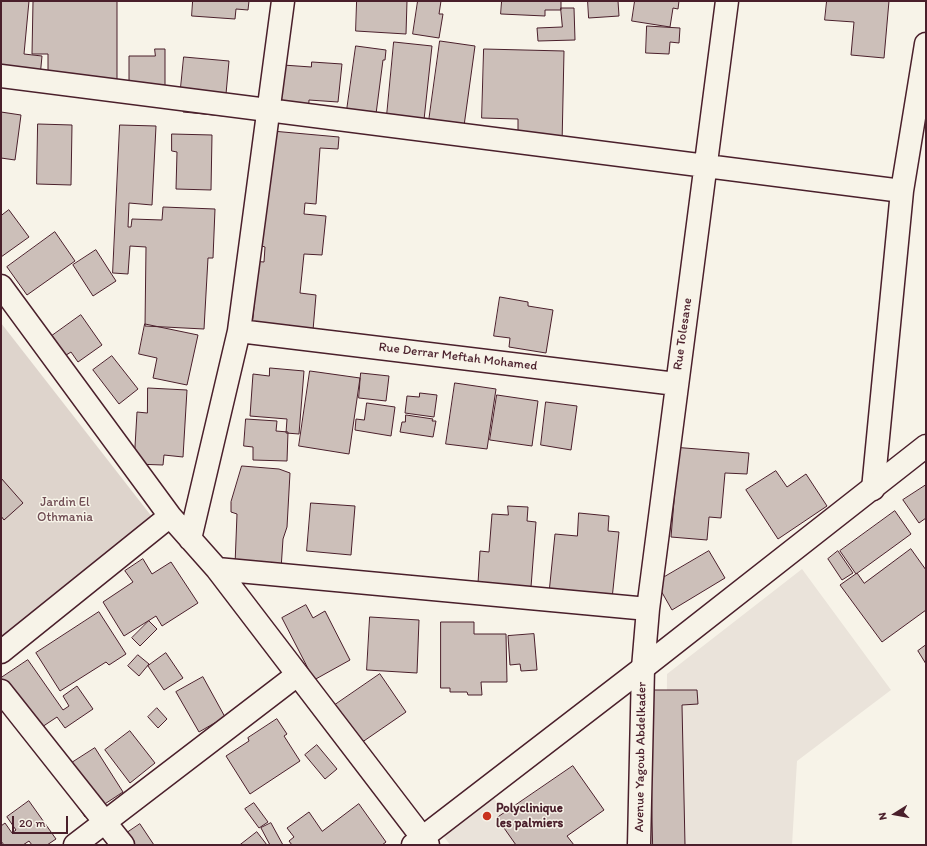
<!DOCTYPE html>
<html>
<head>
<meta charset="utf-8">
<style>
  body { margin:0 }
  #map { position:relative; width:927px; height:846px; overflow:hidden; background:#f7f3e8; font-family:Itim,sans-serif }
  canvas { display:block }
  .frame { position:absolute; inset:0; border:2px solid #4a1f2b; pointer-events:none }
  .north { position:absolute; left:875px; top:794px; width:40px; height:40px; -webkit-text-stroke:3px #f7f3e8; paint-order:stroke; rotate:259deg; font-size:11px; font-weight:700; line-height:16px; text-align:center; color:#4a1f2b }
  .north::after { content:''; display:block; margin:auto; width:14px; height:18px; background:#4a1f2b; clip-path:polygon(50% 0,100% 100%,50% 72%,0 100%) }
  .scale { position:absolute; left:12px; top:816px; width:56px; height:18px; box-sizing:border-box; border:2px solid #4a1f2b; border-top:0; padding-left:5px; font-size:12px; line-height:14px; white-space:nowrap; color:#4a1f2b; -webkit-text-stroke:3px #f7f3e8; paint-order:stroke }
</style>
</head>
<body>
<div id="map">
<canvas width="927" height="846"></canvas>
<div class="frame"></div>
<div class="north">N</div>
<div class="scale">20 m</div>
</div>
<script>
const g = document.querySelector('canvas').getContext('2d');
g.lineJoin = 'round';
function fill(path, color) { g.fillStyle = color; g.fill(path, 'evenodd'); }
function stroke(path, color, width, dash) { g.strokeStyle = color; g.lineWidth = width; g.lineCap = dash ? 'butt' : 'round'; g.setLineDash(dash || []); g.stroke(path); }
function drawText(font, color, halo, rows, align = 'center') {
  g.font = font + ' Itim,sans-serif'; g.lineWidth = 3; g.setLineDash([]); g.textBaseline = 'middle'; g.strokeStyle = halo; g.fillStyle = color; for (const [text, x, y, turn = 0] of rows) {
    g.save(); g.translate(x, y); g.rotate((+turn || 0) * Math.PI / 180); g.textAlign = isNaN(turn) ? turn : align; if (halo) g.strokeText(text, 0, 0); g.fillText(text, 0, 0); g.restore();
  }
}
const built = new Path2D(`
  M802 569 891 690 797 761 792 845H666L667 674Z
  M493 797 528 845H450L442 834Z`);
const green = new Path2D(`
  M1 323 156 522 1 639Z`);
const building = new Path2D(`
  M1 1H29L24 54 42 56 40 77 1 70Z
  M50 1H117V90L48 86V54H32L33 2Z
  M193 1H249L248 10 236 9 235 19 192 16Z
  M357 1H407L406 34 356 31Z
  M418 1H441L439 14H443L439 38 413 34Z
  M502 1H561V10H545V16L501 14Z
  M588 1H618L619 16 589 18Z
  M635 1H679L678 9 673 8 670 27 632 21Z
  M827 1H889L884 58 851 55 854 22 825 20Z
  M561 8H574L575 40 538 41 537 28 562 27Z
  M647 26 680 28 679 43 670 42 669 54 646 53Z
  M440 41 475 46 464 126 429 121Z
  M394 42 432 46 423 129 386 126Z
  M356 46 386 50 385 60H383L376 114 347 110Z
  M155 49H165V96L129 84V56H155Z
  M484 49 564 51 562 145 518 144V119L482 118Z
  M184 57 229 61 224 116 183 112 184 97H180Z
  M312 62 342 64 338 102 309 100 308 117H279L283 65 311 67Z
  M1 112 21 115 15 160 1 158Z
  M38 124 72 125 71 185 37 184Z
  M120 125 156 126 152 205 129 203 128 227H131L132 219 162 220 163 207 215 209 213 258H208L204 329 145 326 146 247 130 246 128 274 113 273Z
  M272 131 339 137 338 149 320 148 316 204 305 203 304 214 326 216 322 255 304 254 300 293 316 295 312 342 251 336 255 296 249 295 252 261 264 262 265 247 262 246Z
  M172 134 212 135 211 190 176 189 177 152 172 151Z
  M9 210 29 237 1 257V216Z
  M55 232 75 261 27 295 7 267Z
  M96 250 116 281 93 296 73 265Z
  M500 297 528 302V306L553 310 546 353 509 347 510 338 494 336Z
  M81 315 102 345 78 362 71 352 63 357 49 338Z
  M145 324 198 335 187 385 153 378 157 358 139 354Z
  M112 356 138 389 119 404 93 370Z
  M270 368 304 371 299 434 286 433 287 419 250 416 253 374 269 376Z
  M310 371 360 378 349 454 299 446Z
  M361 373 389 376 386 401 359 398Z
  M455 383 496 389 487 449 446 444Z
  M148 388 187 390 183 457 164 455 163 465 134 464 137 412 147 413Z
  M420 393 437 395 434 417 405 413 407 396 419 397Z
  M497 395 538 401 532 446 490 440Z
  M546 402 577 406 571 450 541 445Z
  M367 403 395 407 391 436 355 430 356 419 364 420Z
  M406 415 433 419 432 421H436L433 437 400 432 402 422H405Z
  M246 419 277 421 276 431 288 432 287 461 253 460V447L244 446Z
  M672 447 749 453 747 474 725 473 721 518 709 517 707 540 671 537 675 489 668 488Z
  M242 466 279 469 290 473 287 527 283 539 281 569 235 565 237 514 231 512V502Z
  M776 471 787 487 806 474 827 506 778 539 746 490Z
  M1 478 23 503 4 520 1 516Z
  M926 485V518L919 523 903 500Z
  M311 503 355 506 351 555 307 551Z
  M508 506 528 507 527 521 536 522 531 587 478 583 480 551 489 552 492 514 508 515Z
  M895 511 911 534 856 574 840 551Z
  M579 513 609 516 608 531 619 532 612 599 549 593 555 534 577 536Z
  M911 549 926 570V610L882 642 840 585 857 573 864 583Z
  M709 551 725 578 672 610 656 582Z
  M838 551 853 573 842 580 828 559Z
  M143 559 152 574 171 562 198 603 162 626 156 616 124 636 103 602 133 582 125 571Z
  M306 605 313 618 325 611 350 660 314 680 282 618Z
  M99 612 126 654 109 665 106 662 60 691 36 653Z
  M370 617 419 620 417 673 367 670Z
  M149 621 157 629 140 646 132 638Z
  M441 622H474V634H506L507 682H481L482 695H468L467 692H450V688H441Z
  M534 634 537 670 521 671 520 664 510 665 508 636Z
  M926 645V664L918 651Z
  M166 653 183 678 164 690 148 666Z
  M138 655 149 664 139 676 128 666Z
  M28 660 63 710 69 706 63 696 77 686 93 709 65 728 57 717 24 739 1 705V678Z
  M380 674 406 712 358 745 332 707Z
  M203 677 225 717 199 732 176 692Z
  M650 690H697L698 704 682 705 685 845H653Z
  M157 708 167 719 158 728 148 717Z
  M277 719 287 734 284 736 300 761 250 794 226 756 249 741 248 738Z
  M130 731 155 763 130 783 105 750Z
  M317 745 337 769 325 779 305 755Z
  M95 748 123 792 85 817 56 773Z
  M573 766 604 810 567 836 574 845H516L497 818Z
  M29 801 56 839 47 845H32L29 841 23 845H4L1 841V826L5 823 12 833 16 830 7 817Z
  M254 803 268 822 259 828 245 809Z
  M359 804 386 842 382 845H292L289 841 294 837 287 828 309 812 322 831Z
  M271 823 283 845H270L261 828Z
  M140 824 154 845H113L112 843Z
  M257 832 267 845H240Z`);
const minor = new Path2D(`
  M1 76 902 191
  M1 286 170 516 217 569 428 845
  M239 331 676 384
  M873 489 902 191 926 44
  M190 539 239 331 283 1
  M217 569 648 609
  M1 652 170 516
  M1 691 123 845
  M75 845 297 675
  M639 845 643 668 648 609 727 1`);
const major = new Path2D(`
  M413 845 643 668 926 446`);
const markers = [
  [487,816,5,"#c8321e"]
];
const streetNames = [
  ["Rue Tolesane",683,334,-82],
  ["Rue Derrar Meftah Mohamed",458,357,7],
  ["Avenue Yagoub Abdelkader",641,757,-89]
];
const parkNames = [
  ["Jardin El",65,503],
  ["Othmania",65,518]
];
const poiNames = [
  ["Polyclinique",496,809],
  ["les palmiers",496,824]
];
fill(built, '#eae3da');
fill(green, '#ded4cc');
fill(building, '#ccbfb9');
stroke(building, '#4a1f2b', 1);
stroke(minor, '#4a1f2b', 25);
stroke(major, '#4a1f2b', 25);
stroke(minor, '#f7f3e8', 22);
stroke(major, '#f7f3e8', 22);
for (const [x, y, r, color] of markers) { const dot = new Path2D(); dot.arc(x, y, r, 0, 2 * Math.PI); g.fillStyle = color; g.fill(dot); stroke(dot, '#f7f3e8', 1.5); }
drawText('13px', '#4a1f2b', '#f7f3e8', streetNames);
drawText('13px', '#6f4c53', '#f7f3e8', parkNames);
drawText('bold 13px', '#4a1f2b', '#f7f3e8', poiNames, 'left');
</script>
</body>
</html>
